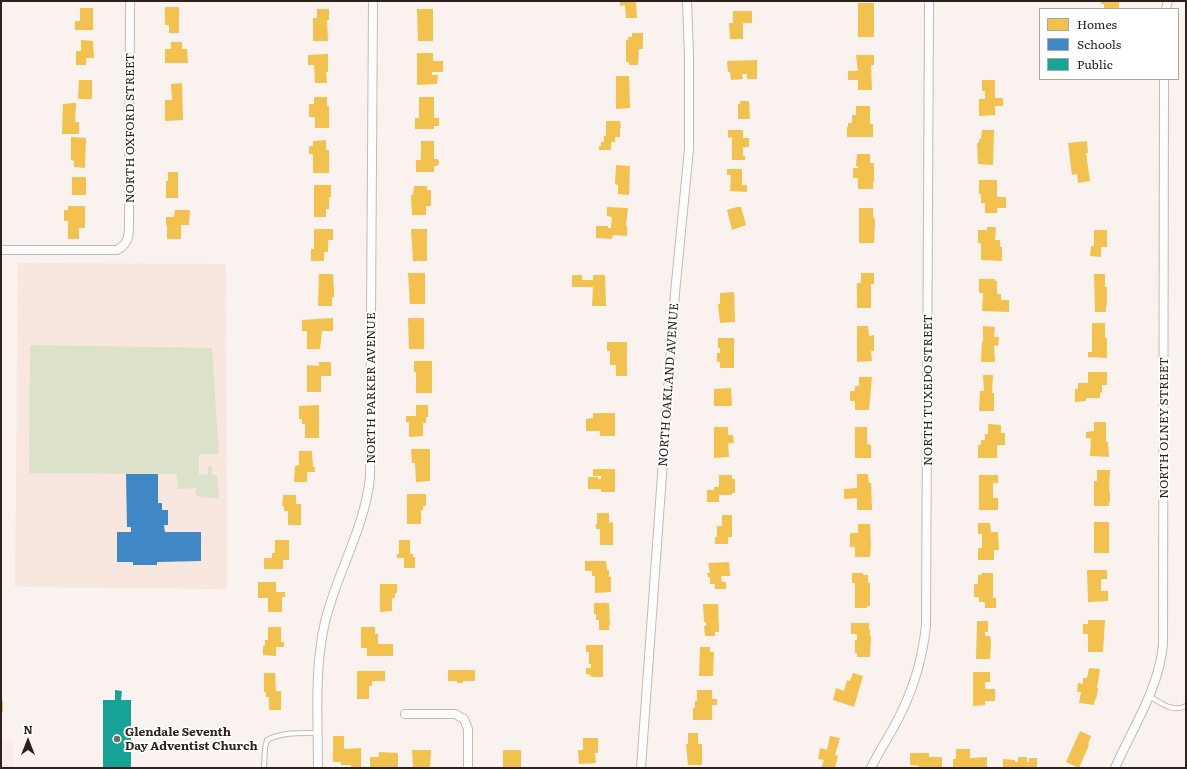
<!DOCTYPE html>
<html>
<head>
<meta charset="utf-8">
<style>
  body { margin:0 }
  #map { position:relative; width:1187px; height:769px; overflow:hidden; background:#faf2ef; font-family:Literata,serif }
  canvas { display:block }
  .frame { position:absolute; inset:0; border:2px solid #2c211b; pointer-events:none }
  .legend { position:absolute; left:1039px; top:8px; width:140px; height:72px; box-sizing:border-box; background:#fff; border:1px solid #aba6a4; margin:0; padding:5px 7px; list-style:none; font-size:12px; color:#2c211b }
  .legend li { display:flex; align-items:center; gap:8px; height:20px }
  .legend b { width:20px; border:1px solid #aba6a4 }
  .north { position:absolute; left:8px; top:721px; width:40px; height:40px; -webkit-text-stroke:3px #fff; paint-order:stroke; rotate:0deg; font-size:11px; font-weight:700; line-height:16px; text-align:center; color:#2c211b }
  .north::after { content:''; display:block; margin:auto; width:14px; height:18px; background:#2c211b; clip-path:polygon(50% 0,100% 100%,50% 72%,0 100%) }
</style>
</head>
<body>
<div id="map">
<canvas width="1187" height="769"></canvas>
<div class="frame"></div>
<ul class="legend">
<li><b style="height:11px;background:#f2c14e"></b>Homes</li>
<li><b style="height:11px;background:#3f88c5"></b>Schools</li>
<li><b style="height:11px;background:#17a398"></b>Public</li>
</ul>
<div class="north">N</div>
</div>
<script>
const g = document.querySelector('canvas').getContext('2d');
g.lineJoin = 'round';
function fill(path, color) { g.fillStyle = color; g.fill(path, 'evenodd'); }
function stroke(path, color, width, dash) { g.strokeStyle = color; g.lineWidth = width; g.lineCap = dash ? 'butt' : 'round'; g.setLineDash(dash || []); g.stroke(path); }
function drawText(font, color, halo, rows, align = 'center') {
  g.font = font + ' Literata,serif'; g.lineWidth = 4; g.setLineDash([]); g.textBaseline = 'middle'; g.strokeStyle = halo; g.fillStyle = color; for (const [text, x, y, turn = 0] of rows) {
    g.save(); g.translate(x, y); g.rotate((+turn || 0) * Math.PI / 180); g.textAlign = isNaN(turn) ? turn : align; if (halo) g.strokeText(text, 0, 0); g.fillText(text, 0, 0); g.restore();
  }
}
const commercial = new Path2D(`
  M1 738H13V768H1Z`);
const education = new Path2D(`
  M18 263 226 264 227 589 15 587Z`);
const green = new Path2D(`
  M30 345 212 348 219 454H199V475L208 474V466H212V474L217 476 219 499C211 497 205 498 197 496L195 493 197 488 178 489 177 474 29 473Z`);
const homes = new Path2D(`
  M620 1H636L637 18H626L625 5 620 6Z
  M1101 1H1119V9H1104V4H1101Z
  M858 3H874V37H858Z
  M165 7H179V33H169V25H165Z
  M80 8H93V30H75V21H80Z
  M317 9H329V20H327L328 41H313V18H317Z
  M417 9H433V41H418Z
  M733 11H752V23H743V39H730L729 23H733Z
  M632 33H643V49H639L638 65H629V62H626V40H628V37H632Z
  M81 40 93 41 94 58H86V65H76V51H81Z
  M171 42H182V49H187L188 63H165V49H171Z
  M417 53H433V61H443V72H432V75H438L437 84 417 85Z
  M328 54V72H326L327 83H315L314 65H308V55Z
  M856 55H874V65H871L872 90H858V80H848V71H858Z
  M757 60V79H747V74H742L743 79 731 80 730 72H728L727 61Z
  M616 76H629L630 108 616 109Z
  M79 80H92V99H78Z
  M982 80H995V98H1003V106H995V115L979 116V99H985V91H982Z
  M182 83 183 120 165 121V100H172L171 84Z
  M314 97H327V106H329V128H315V117H309V104H314Z
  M419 97H434V118H439V126H434V129H415V118H419Z
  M740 101H749L750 119H738V104H740Z
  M73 103H76L75 122H79V134H62L63 104Z
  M856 106H870V124H873V137H847V127H848V123H852V115H856Z
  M606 121H620L621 128H620V137H615V142H611V150H599V146H601V142H604V136H606Z
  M728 130H743V138H749V147H743V156H745V160H732V137L728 138Z
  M982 130H994L993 165 978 164 977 143H979V139H981Z
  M71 137 86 138 85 168 74 167V161L71 160Z
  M326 140V150H329V173H313V154H309V146H313V141Z
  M421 141H434V159H437L439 161V164L437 166H434V172H416V160H421Z
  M1087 141 1088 153H1086L1090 181 1078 183 1077 174 1072 175 1068 143Z
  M857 154H870V163H874V182H873V189H858V178H853V168H858V166H856Z
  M616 165 630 166 629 195 618 194V185L615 184Z
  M727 169H742V185H747V192L730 191 731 175H727Z
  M168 172H178V198H166V181H168Z
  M72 177H86V195H72Z
  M979 180H997V197H1006V208H997V213H985V203H981V194H979Z
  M314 185H331V197H329V209H326V217H314Z
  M414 186H427V190H431V206H426V215H412L411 195H413Z
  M68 206H85V228H79V239H68V221H64V210H68Z
  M607 207 628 208 626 225H627V236L613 235 612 239 596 238V226H608V228H611L612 217 607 216Z
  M737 207H741L746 225 732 230 727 210Z
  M859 208H873V217H874L875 222 874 243H859Z
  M175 210H190L189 225H181V239H167V225H166V217H174Z
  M987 227H996L995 240H1000V247H1002V261L981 260V243H978V230H987Z
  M314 229H333V240H328V252H324V261H311V249H314Z
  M411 229H427V261H413Z
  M1094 230H1107V247H1101V257L1090 256 1091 246H1094Z
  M408 273H425V304H410Z
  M861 273H874V284H871V308H857V283H861Z
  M319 274H333L334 290V297H332V306H318Z
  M1094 274H1105V287H1107V305H1106V312H1095Z
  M572 275H582V280H593V275H605L606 306H592L593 287H572Z
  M979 279H995V281H997V294H1001V300H1009V312L982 311 983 293H979Z
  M734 292 735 322 720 323 718 304H720V293Z
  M333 318V331H322L320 349H307V331H302V320Z
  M408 318H424V349H409Z
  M1092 323H1105V338H1107V358L1088 357V352H1092Z
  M857 326H868L869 336 874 335V351H871L872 361 857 362Z
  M983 326 995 327 994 337H999L998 346 994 345 995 362H981L982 342H983Z
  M718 338H734V368H720V362H717V353H720V348H718Z
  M607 342H627V376H616V365H610V351H607Z
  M414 361H432V393H416V372H414Z
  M319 362H331V376H321V392H307V365L319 366Z
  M1088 372H1107V385H1102V392L1100 393V398H1086V401L1075 402V389H1078V383H1088Z
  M983 375H993L992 393H994V411H979L980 391H984Z
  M859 377H872L869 410H855V401H850V391H855V386H859Z
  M731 388 732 406H714V389Z
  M319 405V438H305V424H302V419H299V406Z
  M416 405H428V417H426V423H423V436L409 437V422H406V416H416Z
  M593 413H615V436H600V431H586V419L593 418Z
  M1094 422H1106V442H1108L1109 457 1090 456 1091 438H1086V432L1094 431Z
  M988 424 1001 425V433H1005V445H997V458H978V445H981V440H985V434H988Z
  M714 427H728V435H733L734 443H728L729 457 714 458Z
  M855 427H867V444L871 445V458H855Z
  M411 449H430V481L416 482 415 463H412Z
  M299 451H312L313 467H315V472H307V482H294L295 466 299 465Z
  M593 469H615V492H601V489H588V477H598V479H601V476H593Z
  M1097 470H1110L1109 491H1110V502H1109V506H1094V481H1097Z
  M857 474H868L869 483H871L872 510H857V498L844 499V489L857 488Z
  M719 475H732V479H735V493H732V495H719V502H707V490H714V487H719Z
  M979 475H998V483H993V498H998V510H979Z
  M407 494H426V506H423V510H421V524H407Z
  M283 495H296V504H301V525H288V511H284V506H282Z
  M597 513H609V523L613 522V545H600V529H596V524H597Z
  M722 515H732V537H728V544H715V537H717V526H722Z
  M1094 522H1109V553H1094Z
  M978 523H990L991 532H998L999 550H994V560H978V548H982V534H978Z
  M858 524H870L871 545 870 557H855V547H850V533H858Z
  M275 540H289V560H283V569H264V558H272V553H275Z
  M399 540H410V554H413V557H415V568H404V558H397V554H399Z
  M585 561H606L607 570H609V577H611V592L595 593V576H592V571H585Z
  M729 562 730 576H721L722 582H726V589H715V584H710V577H708L707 573H710L708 563Z
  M1087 570H1107V579H1101V591H1108V601L1088 602Z
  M852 573H863V575H868V583H870V606H867V608H855V583H852Z
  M982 573H993V598H996V608H985V602H979V597H974V584H978V575H981Z
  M258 582H276V592H285V597H282V612H268V598H258Z
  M380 584H397V593H395V598H392V611L380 612Z
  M594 603H609L610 625H609V630H599V620H596V614H594Z
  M703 604H718L719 632H715V636H705L704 626H706V622H704Z
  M1088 620H1105L1103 652H1088V634H1083V624H1088Z
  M977 621H988V632H985V636H990L991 642 990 659H976Z
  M851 623H869V630H870V636H871L870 657H857V653H855V640H857V634H851Z
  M268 627H281V642H284V647H276V656L263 655V646H265V640H268Z
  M361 627H375V634H378V644H393V656H367V648H361Z
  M586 645H603V677H591V675L586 674V668H591V664H589V652H586Z
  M700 647H710V652H714L713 676H699Z
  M1089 668 1100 669 1097 688H1098L1096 700 1095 699 1094 705 1079 703 1081 692H1077L1078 683 1083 684V678H1087Z
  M448 670H475V681H463V683H457V681H448Z
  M357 671H385V681H372V686H369V699H357Z
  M973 672H990V682H985V689H995V701H985V705L973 706Z
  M264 673H275L276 691H281V710H269V697H266V692H264Z
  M853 673 863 676 854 707 833 700 836 688 844 691 847 680 850 681Z
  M697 690H712V699H717V705H712V720H693V708H695V701H697Z
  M1 701H3V712H1Z
  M1080 731 1091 736 1088 744 1089 745 1079 768 1066 762Z
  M688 733H698V744H702V765H688L686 744H688Z
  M333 736H344V749L361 748V768H351V765H341V762H333Z
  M830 736 840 738 835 755 838 756 835 768H821L824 760 818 759 820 748 827 750Z
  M583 738H598V753H595L596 763 579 764 578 750H583Z
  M956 749H970V758L987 757V768H953V759H956Z
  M412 750H431L430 768H413Z
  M503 750H521V768H503Z
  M379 752 398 753V768H370V757H379Z
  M910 753H929V757H942V768H919V766L910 765Z
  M1018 757H1027V762H1029V758H1037V768H1003V759L1015 760V762H1018Z`);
const schools = new Path2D(`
  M126 474H158V503H162V510H168V525H164L165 532H201V561L157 562V565H133V562H117V532H131V527H127Z`);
const public = new Path2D(`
  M115 690 122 691 121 700H131V768H101V767H103V700H115Z`);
const lane = new Path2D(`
  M1149 696C1161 703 1173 713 1186 706
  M264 768 265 748 267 740C281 732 301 733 317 733`);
const street = new Path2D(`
  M1166 9 1168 1
  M1 250H117C130 243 129 234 129 220L130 1
  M405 714H455L464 719 468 729V768
  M318 768C318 720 314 669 325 622 337 572 365 528 370 477L373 1
  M641 768 675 293 689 149V56L687 1
  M871 768C880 749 893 731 902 711 915 684 923 655 926 625L929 1
  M1115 768C1133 727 1159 689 1163 644L1164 79`);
const markers = [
  [117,739,4,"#746a65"]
];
const streetNames = [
  ["NORTH OXFORD STREET",130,128,-90],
  ["NORTH OAKLAND AVENUE",669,385,-86],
  ["NORTH PARKER AVENUE",371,388,-90],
  ["NORTH TUXEDO STREET",928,390,-90],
  ["NORTH OLNEY STREET",1164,428,-90]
];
const poiNames = [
  ["Glendale Seventh",125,732],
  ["Day Adventist Church",125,746]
];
fill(commercial, '#f9eaf0');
fill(education, '#f7e7de');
fill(green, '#dce1ca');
fill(homes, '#f2c14e');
fill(schools, '#3f88c5');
fill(public, '#17a398');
stroke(lane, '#c2bab6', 6);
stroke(street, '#c2bab6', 10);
stroke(lane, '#fefdfd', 4);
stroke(street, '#fefdfd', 8);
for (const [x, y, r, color] of markers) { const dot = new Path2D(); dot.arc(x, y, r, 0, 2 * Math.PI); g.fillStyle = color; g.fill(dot); stroke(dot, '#fff', 1.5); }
drawText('12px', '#2c211b', '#fff', streetNames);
drawText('bold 12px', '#2c211b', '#fff', poiNames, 'left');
</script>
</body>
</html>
